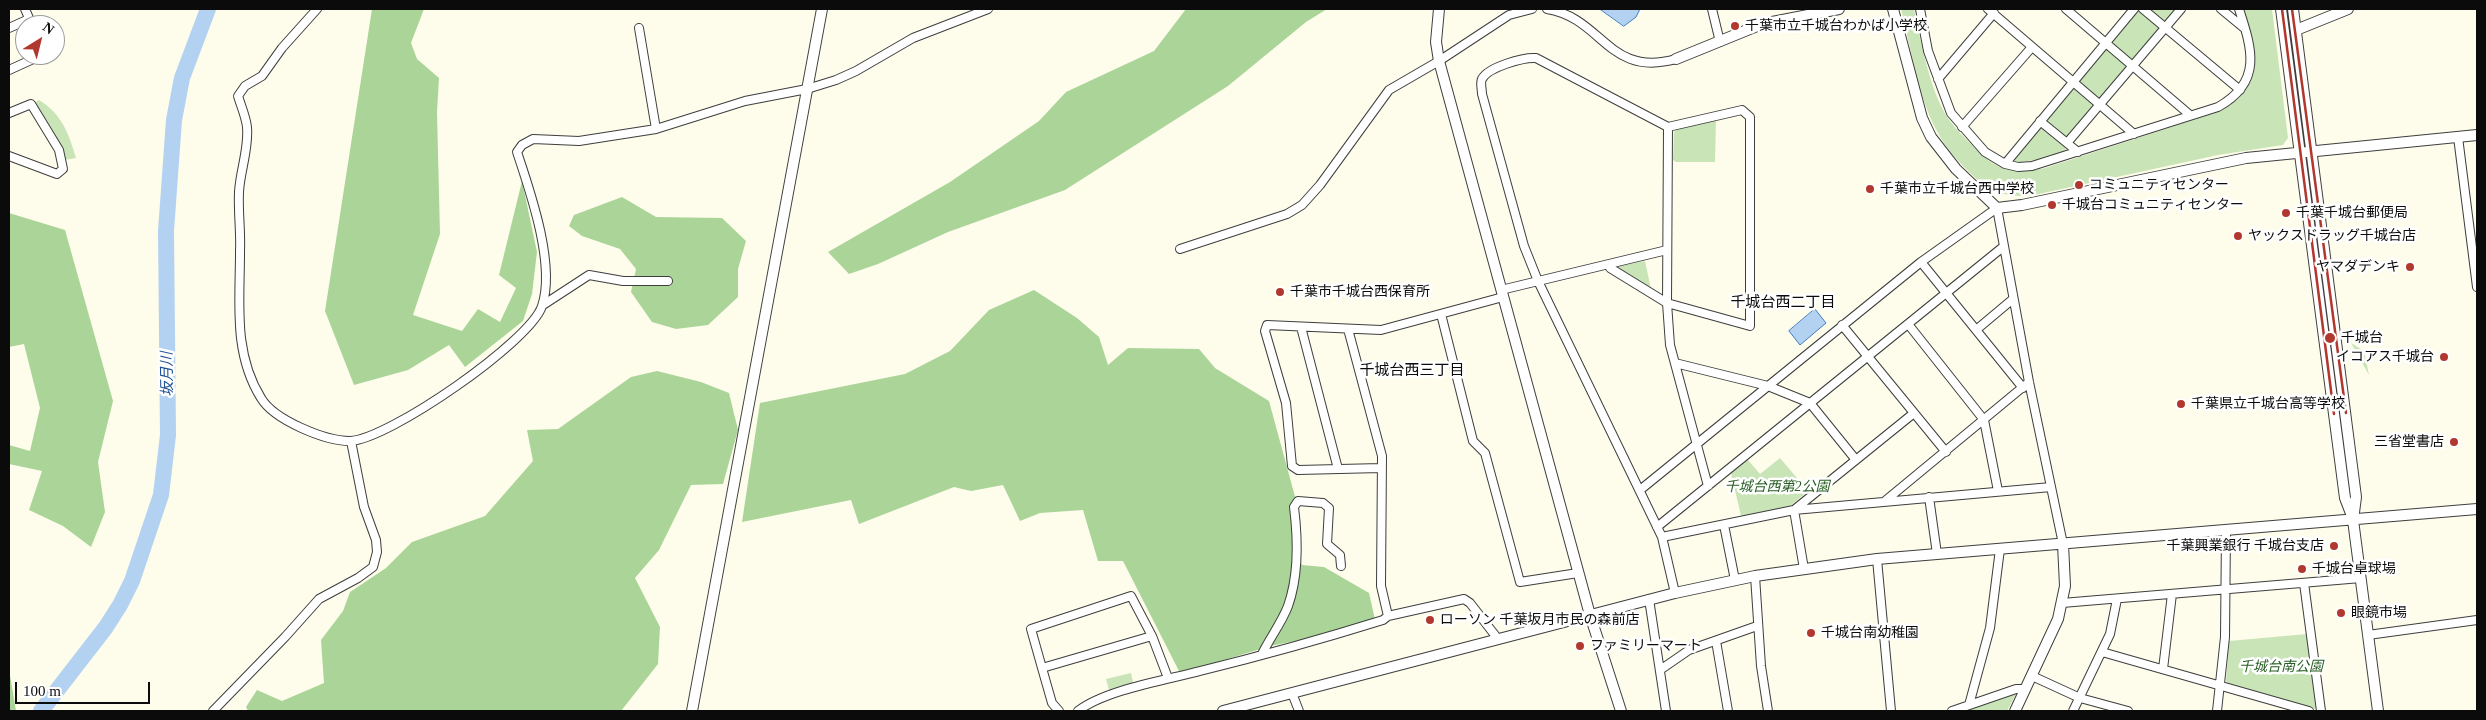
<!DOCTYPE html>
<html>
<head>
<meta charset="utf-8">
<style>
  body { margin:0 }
  #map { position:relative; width:2486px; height:720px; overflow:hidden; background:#fefceb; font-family:"Times New Roman",serif }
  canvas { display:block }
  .frame { position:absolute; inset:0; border:10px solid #0b0b0b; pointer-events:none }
  .north { position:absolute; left:15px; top:15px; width:50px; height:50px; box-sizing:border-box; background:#fff; border:1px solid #9d9d9d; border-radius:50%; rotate:36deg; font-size:14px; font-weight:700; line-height:20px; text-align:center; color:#0b0b0b }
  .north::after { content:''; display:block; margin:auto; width:18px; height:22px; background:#b1382e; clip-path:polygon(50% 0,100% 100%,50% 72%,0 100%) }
  .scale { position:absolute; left:15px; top:682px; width:135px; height:22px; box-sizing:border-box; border:2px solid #0b0b0b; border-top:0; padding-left:6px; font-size:15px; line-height:18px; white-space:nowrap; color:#0b0b0b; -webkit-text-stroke:4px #fff; paint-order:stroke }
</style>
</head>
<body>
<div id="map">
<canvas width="2486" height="720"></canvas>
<div class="frame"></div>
<div class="north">N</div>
<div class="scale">100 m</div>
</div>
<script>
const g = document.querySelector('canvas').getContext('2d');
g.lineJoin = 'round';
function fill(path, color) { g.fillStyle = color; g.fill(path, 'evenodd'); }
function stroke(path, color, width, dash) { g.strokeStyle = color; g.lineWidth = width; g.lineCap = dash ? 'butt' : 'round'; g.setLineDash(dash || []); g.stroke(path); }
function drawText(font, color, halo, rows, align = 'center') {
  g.font = font + ' "Times New Roman","Noto Sans JP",serif'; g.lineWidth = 5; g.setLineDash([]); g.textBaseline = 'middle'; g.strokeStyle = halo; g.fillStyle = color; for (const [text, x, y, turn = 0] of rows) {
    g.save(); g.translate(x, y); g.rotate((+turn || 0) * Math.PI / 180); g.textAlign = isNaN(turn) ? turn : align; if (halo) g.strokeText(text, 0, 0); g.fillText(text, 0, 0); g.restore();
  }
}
const green = new Path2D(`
  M1901 9H1914C1920 39 1930 89 1946 115 1952 125 1962 135 1971 144 1994 169 2011 176 2045 168L2221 111C2267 84 2258 52 2243 9H2272L2288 138 2283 145 2218 155 2034 195C2007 199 1988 191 1969 172 1957 160 1946 148 1938 133 1918 98 1911 48 1901 9Z
  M2146 9H2178L2165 25Z
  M2137 11 2142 12 2161 28 2132 62 2111 45V40Z
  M2103 49 2107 50 2128 67 2100 103 2079 84V79Z
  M2072 87 2096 106 2067 141 2046 123V119Z
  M39 100C62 114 69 134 76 158L64 160 34 103Z
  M1716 120 1715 162H1676L1673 160 1674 132 1677 129Z
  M2041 127 2066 148 2065 151 2042 159 2015 163 2014 158Z
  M1645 261 1651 289 1616 269V267Z
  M2351 343 2364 351 2369 375Z
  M1780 458 1808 491 1789 507 1741 516 1731 473 1747 459 1760 474Z
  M2307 634 2317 707 2315 709 2228 684 2226 681 2229 641Z
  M1131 673 1134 687 1110 694 1106 679Z
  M2012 693 2016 694 2007 711H1963Z`);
const forest = new Path2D(`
  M372 9H424L411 43 417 59 439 78 437 112 440 234 413 315 462 331 478 309 500 322 516 288 499 275 522 181 537 252 532 294 523 321 465 367 449 345 408 370 354 385 325 311Z
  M1186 9H1327L1306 22 1228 86 1065 190 948 232 878 264 849 274 828 252 950 182 1039 121 1066 92 1154 51Z
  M622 197 656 217 722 218 746 241 738 269V297L708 325 676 329 652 322 631 292 636 269 620 249 582 236 569 226 574 215Z
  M9 213 65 230 113 401 98 462 105 512 91 547 63 526 29 510 42 471 9 464V445L30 451 40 408 24 344 9 347Z
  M1034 290 1077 318 1099 337 1108 365 1128 348 1199 349 1215 368 1269 401 1297 504 1295 548 1302 565 1324 567 1369 593 1376 624 1271 646 1180 673 1123 561H1098L1083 510 1040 513 1020 521 1003 485 971 491 954 487 859 524 851 500 742 522 760 403 905 374 950 351 989 310Z
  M657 371 701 382 729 393 738 430 723 484 691 485 659 550 635 578 660 627 658 664 621 711H248L246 707 257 690 282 701 324 683 321 640 343 611 350 592 386 568 412 542 485 516 533 461 527 430 558 429 631 377Z
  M9 674 10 675 16 711H9Z`);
const water = new Path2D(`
  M1600 9H1640L1636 17 1624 26Z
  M1815 309 1826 323 1800 345 1789 331Z`);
const river = new Path2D(`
  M41 711 106 627 120 605 132 581 161 495 168 435 166 231 174 120 182 78 208 9`);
const minor = new Path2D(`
  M25 9 32 25
  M317 9 282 48 262 76 245 86 238 96C241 106 246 117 247 127 249 149 240 171 239 192 238 212 241 232 240 252 240 303 233 353 261 398 274 420 325 441 350 441 388 440 531 341 542 306 556 265 530 191 517 152L522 145 533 139 579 141 656 129 745 101 807 89 836 80 856 71 913 38 988 9
  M1547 9C1603 18 1608 78 1676 59
  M1712 9 1720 42
  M1920 9 1928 51 1951 113 1985 152 2005 164 2018 167 2032 166 2218 107C2263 82 2252 49 2239 9
  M1988 9 2134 134
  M2066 9 2190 115
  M2143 9 2240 90
  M2221 9 2244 28
  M9 28 29 19
  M639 28 656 129
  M9 70 42 55
  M1938 79 1994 13
  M9 113 31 104 59 150 63 169 57 174 9 156
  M2040 121 2078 152
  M1668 127 1667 303 1670 345 1708 486
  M1962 127 2032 47
  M2458 137 2477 287
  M2067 143 2181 9
  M2005 164 2134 9
  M1997 208 2029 382 2063 544
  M1180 249 1287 214 1302 205 1320 185 1389 90 1439 61 1509 15 1532 9
  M1921 262 2023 388
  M1610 264V268L1667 303 1750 326V117L1742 110 1668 127 1536 58C1524 57 1488 67 1482 79 1480 83 1482 89 1482 94L1524 246 1538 281 1662 537 1675 593
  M1501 290 1667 250
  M543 305 589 275 623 281H668
  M1441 314 1473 441 1485 453 1520 582 1578 573
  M1908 324 1984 420 1998 491
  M1842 325 1946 452
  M1301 327 1338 469
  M1348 329 1382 456 1381 586 1388 616 1464 599 1470 603 1498 639
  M1976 330 2013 299
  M1675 363 1768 386 1810 403 1856 460
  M1381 468 1298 470 1292 466 1286 403 1265 331 1267 325 1381 330 1503 297
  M1640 490 1921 262 1997 208
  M1929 497 1937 554
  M1885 501 2029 382
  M1724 525 1735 580
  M1657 527 2003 247
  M1662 537 1794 510 2051 487
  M1877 559 1891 711
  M1804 569 1794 510 1914 413
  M1755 576 1761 666 1768 711
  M2304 583 2321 711
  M1649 599 1666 711
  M2062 603 2361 578
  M2368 635 2477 620
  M1716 641 1728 711
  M2102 652 2309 711
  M1262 654C1270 638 1282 622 1288 606 1299 575 1298 539 1294 507L1298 501 1323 503 1329 508 1327 544 1340 555 1341 566
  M1042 668 1031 629 1131 596 1152 636 1168 678
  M2163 669 2172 594
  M1660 670 1689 650 1757 626
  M2032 676 2080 698 2128 711
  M1292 693 1299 711
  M1969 705 1990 628 2000 549
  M213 711 285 637 319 599 358 578 373 567 377 552 376 540 364 507 351 441
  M1059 711 1052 703 1042 668 1152 636
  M1078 711C1105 690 1166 680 1200 671 1261 656 1322 639 1383 620L1388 616
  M1952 711 2016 689H2025
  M2073 711 2110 634 2117 599
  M2217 711 2225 637 2226 531`);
const tertiary = new Path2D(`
  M1439 9 1436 42 1439 61 1590 615 1621 711
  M1893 9 1922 118 1931 137 1956 169 1997 208 2022 205 2246 158 2477 135
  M2281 9 2345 498 2352 516
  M2293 9 2356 497 2353 520 2378 711
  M2296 30 2348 9
  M1676 59 1762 24 1839 9
  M692 711 822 9
  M1223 711 1675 593 1755 576 1877 559 2477 509
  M2015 711 2058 619 2065 586 2063 544`);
const rail = new Path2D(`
  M2282 9 2334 414
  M2292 9 2346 413`);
const markers = [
  [1735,26,5,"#b1382e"],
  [2079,185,5,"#b1382e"],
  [1870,189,5,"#b1382e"],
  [2052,205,5,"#b1382e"],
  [2286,213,5,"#b1382e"],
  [2238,236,5,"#b1382e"],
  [2410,267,5,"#b1382e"],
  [1280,292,5,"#b1382e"],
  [2330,338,6,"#b1382e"],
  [2444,357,5,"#b1382e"],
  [2181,404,5,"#b1382e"],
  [2454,442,5,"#b1382e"],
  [2334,546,5,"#b1382e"],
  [2302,569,5,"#b1382e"],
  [2341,613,5,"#b1382e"],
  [1430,620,5,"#b1382e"],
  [1811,633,5,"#b1382e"],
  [1580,646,5,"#b1382e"]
];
const poiNames = [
  ["千葉市立千城台わかば小学校",1745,26],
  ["コミュニティセンター",2089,185],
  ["千葉市立千城台西中学校",1880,189],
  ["千城台コミュニティセンター",2062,205],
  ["千葉千城台郵便局",2296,213],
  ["ヤックスドラッグ千城台店",2248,236],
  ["ヤマダデンキ",2400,267,"right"],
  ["千葉市千城台西保育所",1290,292],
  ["千城台",2341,338],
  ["イコアス千城台",2434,357,"right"],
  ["千葉県立千城台高等学校",2191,404],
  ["三省堂書店",2444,442,"right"],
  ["千葉興業銀行 千城台支店",2324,546,"right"],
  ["千城台卓球場",2312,569],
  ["眼鏡市場",2351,613],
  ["ローソン 千葉坂月市民の森前店",1440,620],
  ["千城台南幼稚園",1821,633],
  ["ファミリーマート",1590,646]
];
const parkNames = [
  ["千城台西第2公園",1777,487],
  ["千城台南公園",2281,667]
];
const neighbourhoodNames = [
  ["千城台西二丁目",1783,303],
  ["千城台西三丁目",1412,371]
];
const waterNames = [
  ["坂月川",168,374,-91]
];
fill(green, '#c9e5b7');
fill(forest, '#abd598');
fill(water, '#b3d2f1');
stroke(water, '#3f7ec3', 1);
stroke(river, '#b3d2f1', 16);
stroke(minor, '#3e3e3e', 10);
stroke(tertiary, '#3e3e3e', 12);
stroke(minor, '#fff', 8);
stroke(tertiary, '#fff', 10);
stroke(rail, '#b1382e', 2.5);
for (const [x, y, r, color] of markers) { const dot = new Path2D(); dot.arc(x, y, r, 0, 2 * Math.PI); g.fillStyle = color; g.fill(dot); stroke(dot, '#fff', 2); }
drawText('14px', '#0b0b0b', '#fff', poiNames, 'left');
drawText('italic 14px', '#265d21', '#fff', parkNames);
drawText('15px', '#0b0b0b', '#fff', neighbourhoodNames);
drawText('italic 15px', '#1e5193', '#fff', waterNames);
</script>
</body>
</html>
